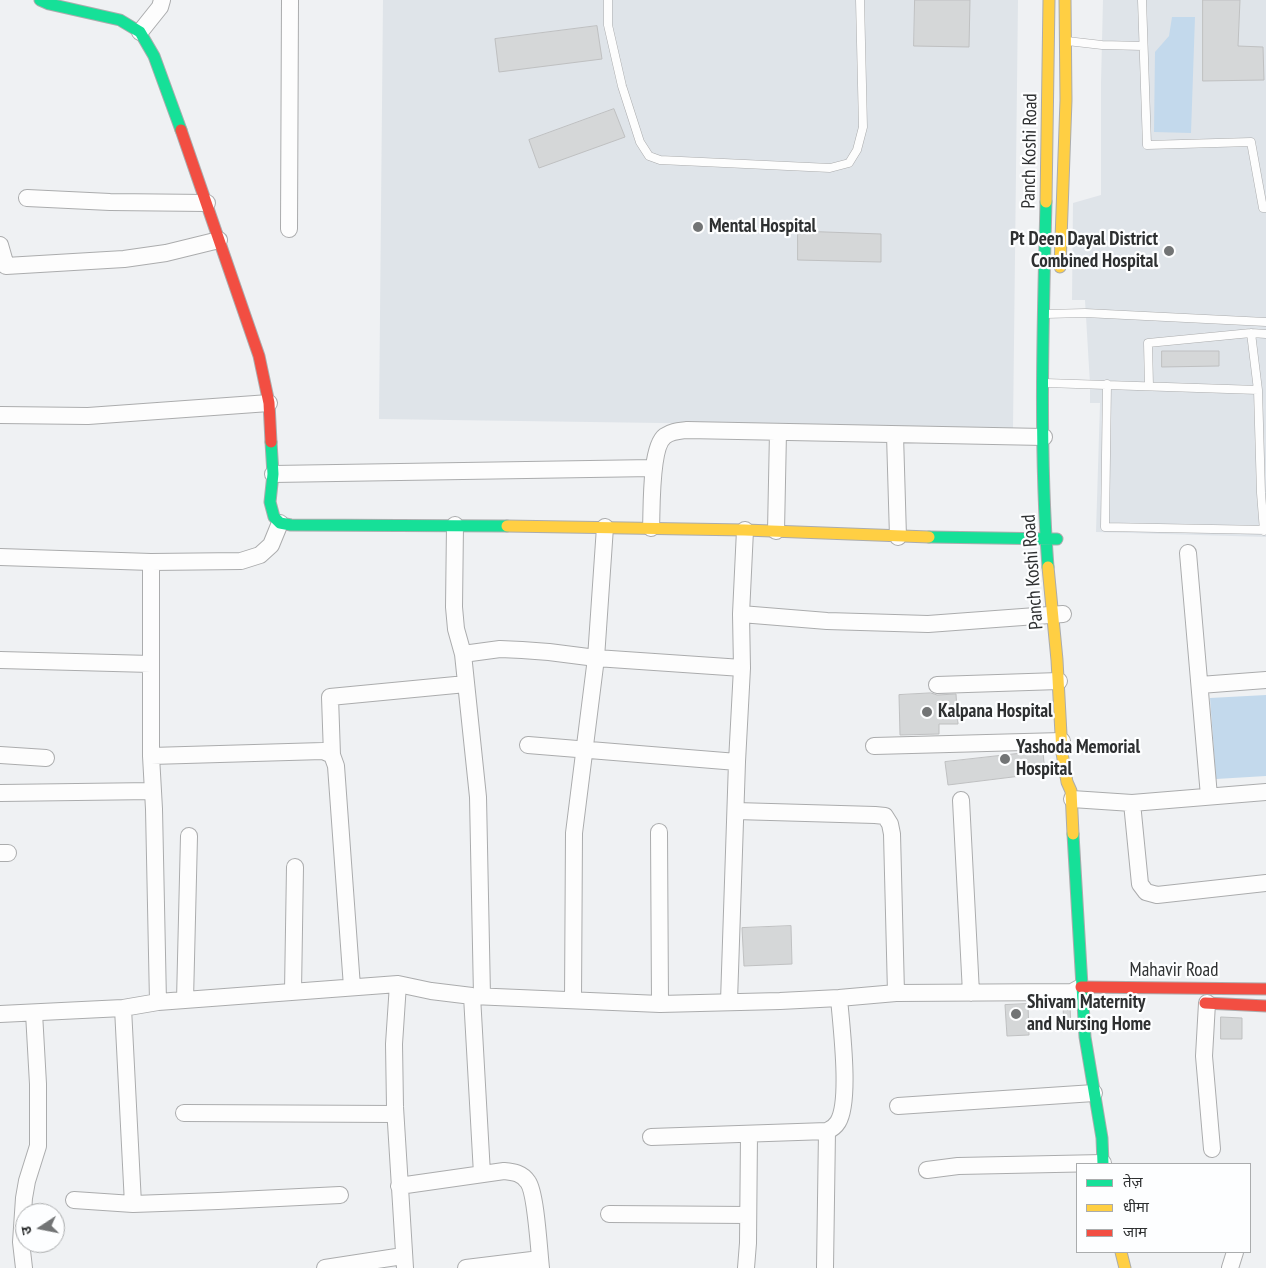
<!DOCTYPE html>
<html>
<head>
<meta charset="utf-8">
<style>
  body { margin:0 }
  #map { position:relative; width:1266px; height:1268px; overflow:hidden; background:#eff1f3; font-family:"PT Sans Narrow","Noto Sans Devanagari",sans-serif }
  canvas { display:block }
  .legend { position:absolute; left:1076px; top:1163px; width:175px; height:90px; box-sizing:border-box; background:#fdfeff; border:1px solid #aaacad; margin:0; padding:6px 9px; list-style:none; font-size:15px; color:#2e3031 }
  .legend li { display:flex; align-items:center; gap:10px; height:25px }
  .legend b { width:25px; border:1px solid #aaacad }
  .north { position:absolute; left:15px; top:1203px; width:50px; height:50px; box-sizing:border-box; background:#fdfeff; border:1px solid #aaacad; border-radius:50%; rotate:259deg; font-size:14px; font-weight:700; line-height:20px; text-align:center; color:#2e3031 }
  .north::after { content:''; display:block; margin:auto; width:18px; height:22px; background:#727475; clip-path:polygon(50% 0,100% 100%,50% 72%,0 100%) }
</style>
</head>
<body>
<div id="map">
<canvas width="1266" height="1268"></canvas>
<ul class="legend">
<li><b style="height:6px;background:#16e098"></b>तेज़</li>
<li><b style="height:6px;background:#ffcf43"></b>धीमा</li>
<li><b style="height:6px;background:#f24e42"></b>जाम</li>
</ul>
<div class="north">उ</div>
</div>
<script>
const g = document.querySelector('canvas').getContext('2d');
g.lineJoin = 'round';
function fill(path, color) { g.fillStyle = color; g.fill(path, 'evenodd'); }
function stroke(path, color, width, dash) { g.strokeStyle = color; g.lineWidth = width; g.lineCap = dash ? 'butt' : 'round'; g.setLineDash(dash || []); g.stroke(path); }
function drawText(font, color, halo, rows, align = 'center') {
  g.font = font + ' "PT Sans Narrow",sans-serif'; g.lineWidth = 4.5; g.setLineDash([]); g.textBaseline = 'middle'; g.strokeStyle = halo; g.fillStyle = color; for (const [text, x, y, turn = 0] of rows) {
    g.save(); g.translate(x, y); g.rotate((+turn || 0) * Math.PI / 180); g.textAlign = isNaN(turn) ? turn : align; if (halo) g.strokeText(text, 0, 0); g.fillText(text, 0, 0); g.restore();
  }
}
const built = new Path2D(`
  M383 0H1018L1013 428 379 419Z
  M1103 0H1266V537L1096 532 1100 403H1090V384L1085 300H1072L1073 203 1101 195V83Z`);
const green = new Path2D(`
  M1172 17H1195L1191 133 1154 132 1155 52 1169 36Z
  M1266 695V776L1216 779 1210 698Z`);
const building = new Path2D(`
  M915 0H970L969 47 914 46Z
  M1203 0H1240L1238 46 1263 47 1264 80 1203 81Z
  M597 26 602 59 499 72 495 39Z
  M614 109 625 137 539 168 529 140Z
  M798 231 881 234V262L798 260Z
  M1162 351H1219V366L1162 367Z
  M931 693 937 695 956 694 958 724H939V734L900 735 899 695Z
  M1031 752H1043L1045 773 948 785 945 762Z
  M791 926 792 964 744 966 742 928Z
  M1028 1004 1029 1035 1007 1036 1005 1005Z
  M1070 1004 1071 1029H1064L1063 1005Z
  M1221 1017 1242 1018V1039H1221Z`);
const lane = new Path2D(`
  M608 0V25L622 86 640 142 649 156 660 160 830 168 849 163 857 150 863 127 860 0
  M1142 0 1147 145 1251 142 1263 208H1266
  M1067 41 1102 45 1143 46
  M1046 314 1085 313 1266 322
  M1251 333 1258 390
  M1046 383 1258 390 1261 493 1264 531
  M1107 384 1105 527 1266 530
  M1149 386 1148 343 1251 333 1266 334`);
const street = new Path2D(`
  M140 32 160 7 162 0
  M27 198 110 202 207 203
  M289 229 290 0
  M0 245 6 266 124 259 166 253 219 240
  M0 415 88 416 269 403
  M895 435 898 537
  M273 474 653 468
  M455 525 454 607 456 629 463 654 478 797 482 996
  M651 528C652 510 650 447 665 436 672 431 679 431 687 430L1044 437
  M776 531 778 432
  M1188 553 1209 796
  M0 557 151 562 241 561 260 555 271 545 280 523
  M151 562V756L154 809 158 1002
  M741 614 827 621 928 624 1063 614
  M463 654 500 649 522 650 549 652 596 658 742 668
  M0 660 151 664
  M937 685 1059 681
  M1200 685 1266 680
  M528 745 737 762
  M874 746 1062 741
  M0 755 46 758
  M332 755 330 697 466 684
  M151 756 323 751 332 755 336 766 352 987
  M0 793 153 791
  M1072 799 1132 803 1266 792
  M961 800 971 993
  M1132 803 1140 884 1146 892 1157 895 1266 883
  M736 811 875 815 885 816 890 824 892 834 896 993
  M659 832 660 1004
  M0 853H8
  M398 984 394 1044 395 1107 405 1268
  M293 991 295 867
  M472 996 482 1174
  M185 1000 189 836
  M573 1000 574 833 596 658 605 527
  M729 1001 737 762 742 668 741 614 745 530
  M1207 1003 1204 1056 1212 1149
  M123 1008 133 1204
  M0 1014 123 1008 158 1002 398 984 431 991 472 996 660 1004 780 1001 839 998 896 993 1072 992 1081 987
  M898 1106 1094 1093
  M184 1113 395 1114
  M651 1137 827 1131C832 1129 835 1127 838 1122 851 1101 841 1024 839 998
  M927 1170 958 1166 1103 1163
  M399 1186 504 1171C514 1172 522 1173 528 1182 536 1193 539 1251 541 1268
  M74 1200 133 1204 218 1201 340 1195
  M609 1214 748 1215
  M24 1268 21 1242 24 1198 27 1181 38 1146V1084L34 1013
  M325 1268 403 1256
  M466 1268 540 1259
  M746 1268 748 1243 749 1134
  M825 1268 827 1131
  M1230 1268 1235 1252`);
const fast = new Path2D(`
  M40 0 49 4 120 20 140 32 154 56 181 130
  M1046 202C1043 323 1039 446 1048 567
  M271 442 273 474 270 502 274 517 280 523 291 525 507 526
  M929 537 1057 539
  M1073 834 1085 1037 1102 1138 1103 1164`);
const slow = new Path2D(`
  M1046 202 1049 0
  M1060 267 1066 100 1065 0
  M507 526 745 530 929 537
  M1048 567 1057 660 1062 753 1067 782 1071 791 1073 834
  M1121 1252 1125 1268`);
const jam = new Path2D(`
  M181 130 259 356 269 403 271 442
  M1081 987 1266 989
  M1205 1003 1266 1006`);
const markers = [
  [698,227,6,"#727475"],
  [1169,251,6,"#727475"],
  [927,712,6,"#727475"],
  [1005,759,6,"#727475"],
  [1016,1014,6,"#727475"]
];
const streetNames = [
  ["Panch Koshi Road",1030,151,-89],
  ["Panch Koshi Road",1033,572,-94],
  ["Mahavir Road",1174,971]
];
const poiNames = [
  ["Mental Hospital",709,227],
  ["Pt Deen Dayal District",1158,240,"right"],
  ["Combined Hospital",1158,262,"right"],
  ["Kalpana Hospital",938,712],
  ["Yashoda Memorial",1016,748],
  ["Hospital",1016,770],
  ["Shivam Maternity",1027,1003],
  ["and Nursing Home",1027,1025]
];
fill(built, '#dfe4e9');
fill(green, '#c3d9ec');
fill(building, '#d5d7d8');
stroke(building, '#bfc0c1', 1);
stroke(lane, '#abacad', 9);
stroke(street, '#abacad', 18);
stroke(fast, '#abacad', 13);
stroke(slow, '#abacad', 13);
stroke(jam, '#abacad', 13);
stroke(lane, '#fdfdfd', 8);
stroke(street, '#fdfdfd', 16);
stroke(fast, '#16e098', 11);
stroke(slow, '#ffcf43', 11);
stroke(jam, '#f24e42', 11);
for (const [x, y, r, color] of markers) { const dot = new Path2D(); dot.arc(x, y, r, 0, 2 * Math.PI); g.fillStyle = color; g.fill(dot); stroke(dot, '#fdfeff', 2); }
drawText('19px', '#2e3031', '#fdfeff', streetNames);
drawText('bold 19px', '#2e3031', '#fdfeff', poiNames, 'left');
</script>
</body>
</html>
